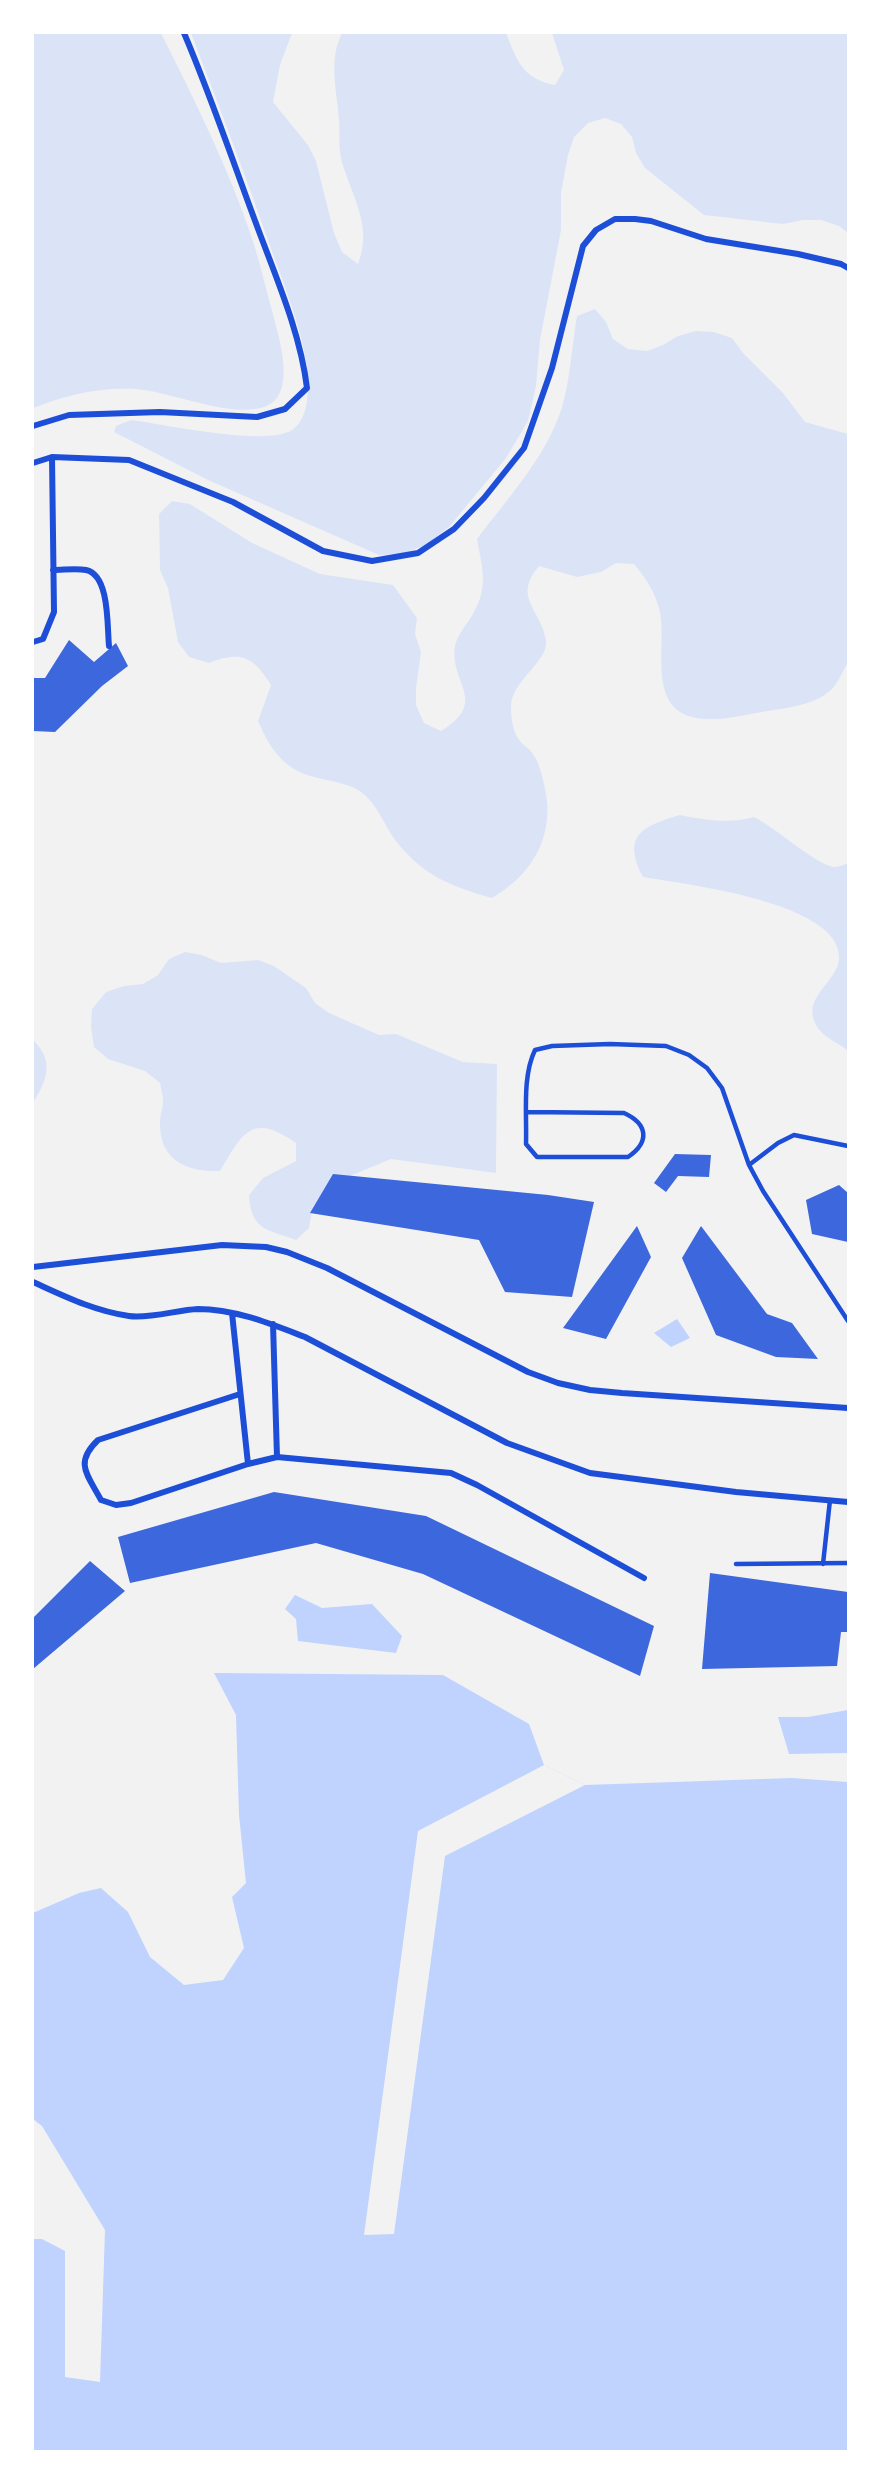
<!DOCTYPE html>
<html>
<head>
<meta charset="utf-8">
<style>
  body { margin:0 }
  #map { position:relative; width:881px; height:2484px; overflow:hidden; background:#f2f2f2; font-family:Barlow,sans-serif }
  canvas { display:block }
  .frame { position:absolute; inset:0; border:34px solid #fff; pointer-events:none }
</style>
</head>
<body>
<div id="map">
<canvas width="881" height="2484"></canvas>
<div class="frame"></div>
</div>
<script>
const g = document.querySelector('canvas').getContext('2d');
g.lineJoin = 'round';
function fill(path, color) { g.fillStyle = color; g.fill(path, 'evenodd'); }
function stroke(path, color, width, dash) { g.strokeStyle = color; g.lineWidth = width; g.lineCap = dash ? 'butt' : 'round'; g.setLineDash(dash || []); g.stroke(path); }
const green = new Path2D(`
  M33 33H161C195 101 229 169 253 241 260 263 265 285 271 307 277 331 300 396 264 407 227 418 174 392 135 389 98 387 67 395 33 408Z
  M191 33H292L280 65 273 102 308 145 316 161 334 233 342 252 358 264C373 226 352 197 342 162 338 149 340 133 339 120 337 90 328 61 342 33H506C517 61 523 79 555 85L564 70 552 33H848V233L839 226 821 220H803L783 224 704 215 645 168 636 153 632 137 621 124 605 118 588 123 574 137 568 155 561 193V230L540 340 536 386 528 421 506 458 449 527 426 545 402 554 379 555 208 480 114 432 116 426 131 420C163 424 266 447 292 430 310 418 309 387 307 367 301 326 284 285 270 246 245 174 218 104 191 33Z
  M595 309 606 322 613 339 628 349 647 351 663 345 678 336 696 331 714 332 732 338 743 353 783 393 805 422 848 434V662C843 671 838 683 831 690 813 706 785 708 762 712 744 715 726 720 707 719 644 717 667 651 660 612 656 594 646 578 634 564L616 563 601 572 577 577 539 566C512 598 541 609 546 640 549 662 511 680 511 707 511 718 513 733 520 741 524 746 530 749 533 754 540 764 542 776 545 788 555 836 533 874 492 898 449 886 420 874 393 837 383 822 376 803 361 792 350 784 335 782 322 779 286 772 272 753 258 721L271 685C254 657 241 650 209 663L189 657 178 642 168 588 160 570 159 514 172 501 190 504 252 543 320 574 393 585 417 618 415 634 421 652 416 688V705L424 723 441 731C490 701 449 684 455 646 457 635 467 624 473 614 489 586 482 568 477 539 507 499 547 456 562 407 570 381 572 344 577 316Z
  M680 815C706 820 728 824 754 817 776 828 815 864 834 867 838 867 844 865 848 863V1051C838 1042 823 1038 816 1025 801 997 837 983 839 959 843 902 683 884 643 877 621 835 643 826 680 815Z
  M185 952 202 955 221 963 258 960 274 966 306 988 315 1003 329 1013 379 1035 396 1034 463 1062 497 1064 496 1173 391 1159 333 1183 312 1211 309 1228 296 1240C266 1229 251 1230 249 1195L263 1178 296 1161V1143C251 1112 243 1133 220 1171 185 1172 159 1160 160 1121 160 1115 163 1108 163 1102 163 1096 161 1089 160 1083L145 1071 108 1059 94 1047 91 1027 92 1009 106 992 124 986 143 984 158 975 169 959Z
  M33 1040C55 1061 47 1080 33 1103Z`);
const water = new Path2D(`
  M677 1319 690 1338 671 1347 654 1333Z
  M295 1595 322 1608 372 1604 402 1636 396 1653 298 1641 296 1619 285 1609Z
  M214 1673 443 1675 529 1724 544 1765 585 1785 792 1778 848 1782V2451H33V2239H42L65 2251V2377L100 2382 105 2230 42 2126 33 2119V1913L79 1893 101 1888 128 1912 150 1957 184 1985 223 1980 244 1948 232 1897 246 1883 239 1815 236 1715Z
  M848 1710V1753L789 1754 778 1717H808Z`);
const pier = new Path2D(`
  M544 1765 585 1785 445 1856 394 2234 364 2235 418 1831Z`);
const building = new Path2D(`
  M69 640 94 662 116 643 128 666 102 686 55 732 33 731V678H45Z
  M675 1154 711 1155 709 1177 678 1176 666 1192 654 1183Z
  M333 1174 548 1195 594 1202 572 1297 505 1292 479 1240 310 1213Z
  M839 1185 848 1193V1242L812 1234 806 1200Z
  M637 1226 651 1257 606 1339 563 1328Z
  M701 1226 767 1314 792 1323 818 1359 776 1357 716 1335 682 1258Z
  M274 1492 426 1516 654 1626 640 1676 423 1574 316 1543 130 1583 118 1537Z
  M90 1561 125 1591 33 1669V1618Z
  M710 1573 848 1592V1632H841L837 1666 702 1669Z`);
const service = new Path2D(`
  M527 1112 624 1113C648 1124 650 1142 628 1157H537L526 1144C527 1114 522 1077 535 1050L552 1046 610 1044 666 1046 689 1055 707 1068 722 1088 749 1165 763 1191 848 1321
  M749 1165 778 1143 794 1135 848 1146
  M736 1564 848 1563
  M823 1564 830 1500`);
const minor = new Path2D(`
  M33 426 69 415 160 412 257 417 285 409 307 388C300 330 274 273 254 218 231 156 210 94 184 33
  M33 463 52 457 129 460 233 502 323 551 372 561 418 553 454 529 484 498 524 448 552 368 583 246 596 230 615 219H635L651 221 706 239 798 254 841 264 848 268
  M53 570C64 570 76 568 86 570 110 575 107 627 109 646
  M33 642 43 639 54 612 52 457
  M33 1267 222 1245 266 1247 287 1252 327 1268 528 1372 558 1383 590 1390 622 1393 848 1408
  M33 1282C64 1296 94 1311 129 1316 149 1319 177 1310 198 1309 235 1309 271 1324 305 1337L507 1443 590 1473 736 1492 848 1502
  M232 1313 248 1464
  M273 1324 277 1457
  M240 1394 98 1440C74 1463 87 1474 101 1500L116 1505 131 1503 248 1464 277 1457 451 1473 477 1485 644 1578`);
fill(green, '#dbe4f7');
fill(water, '#bfd3fe');
fill(pier, '#f2f2f2');
fill(building, '#3d67dc');
stroke(service, '#1d4ed8', 4.5);
stroke(minor, '#1d4ed8', 6);
</script>
</body>
</html>
